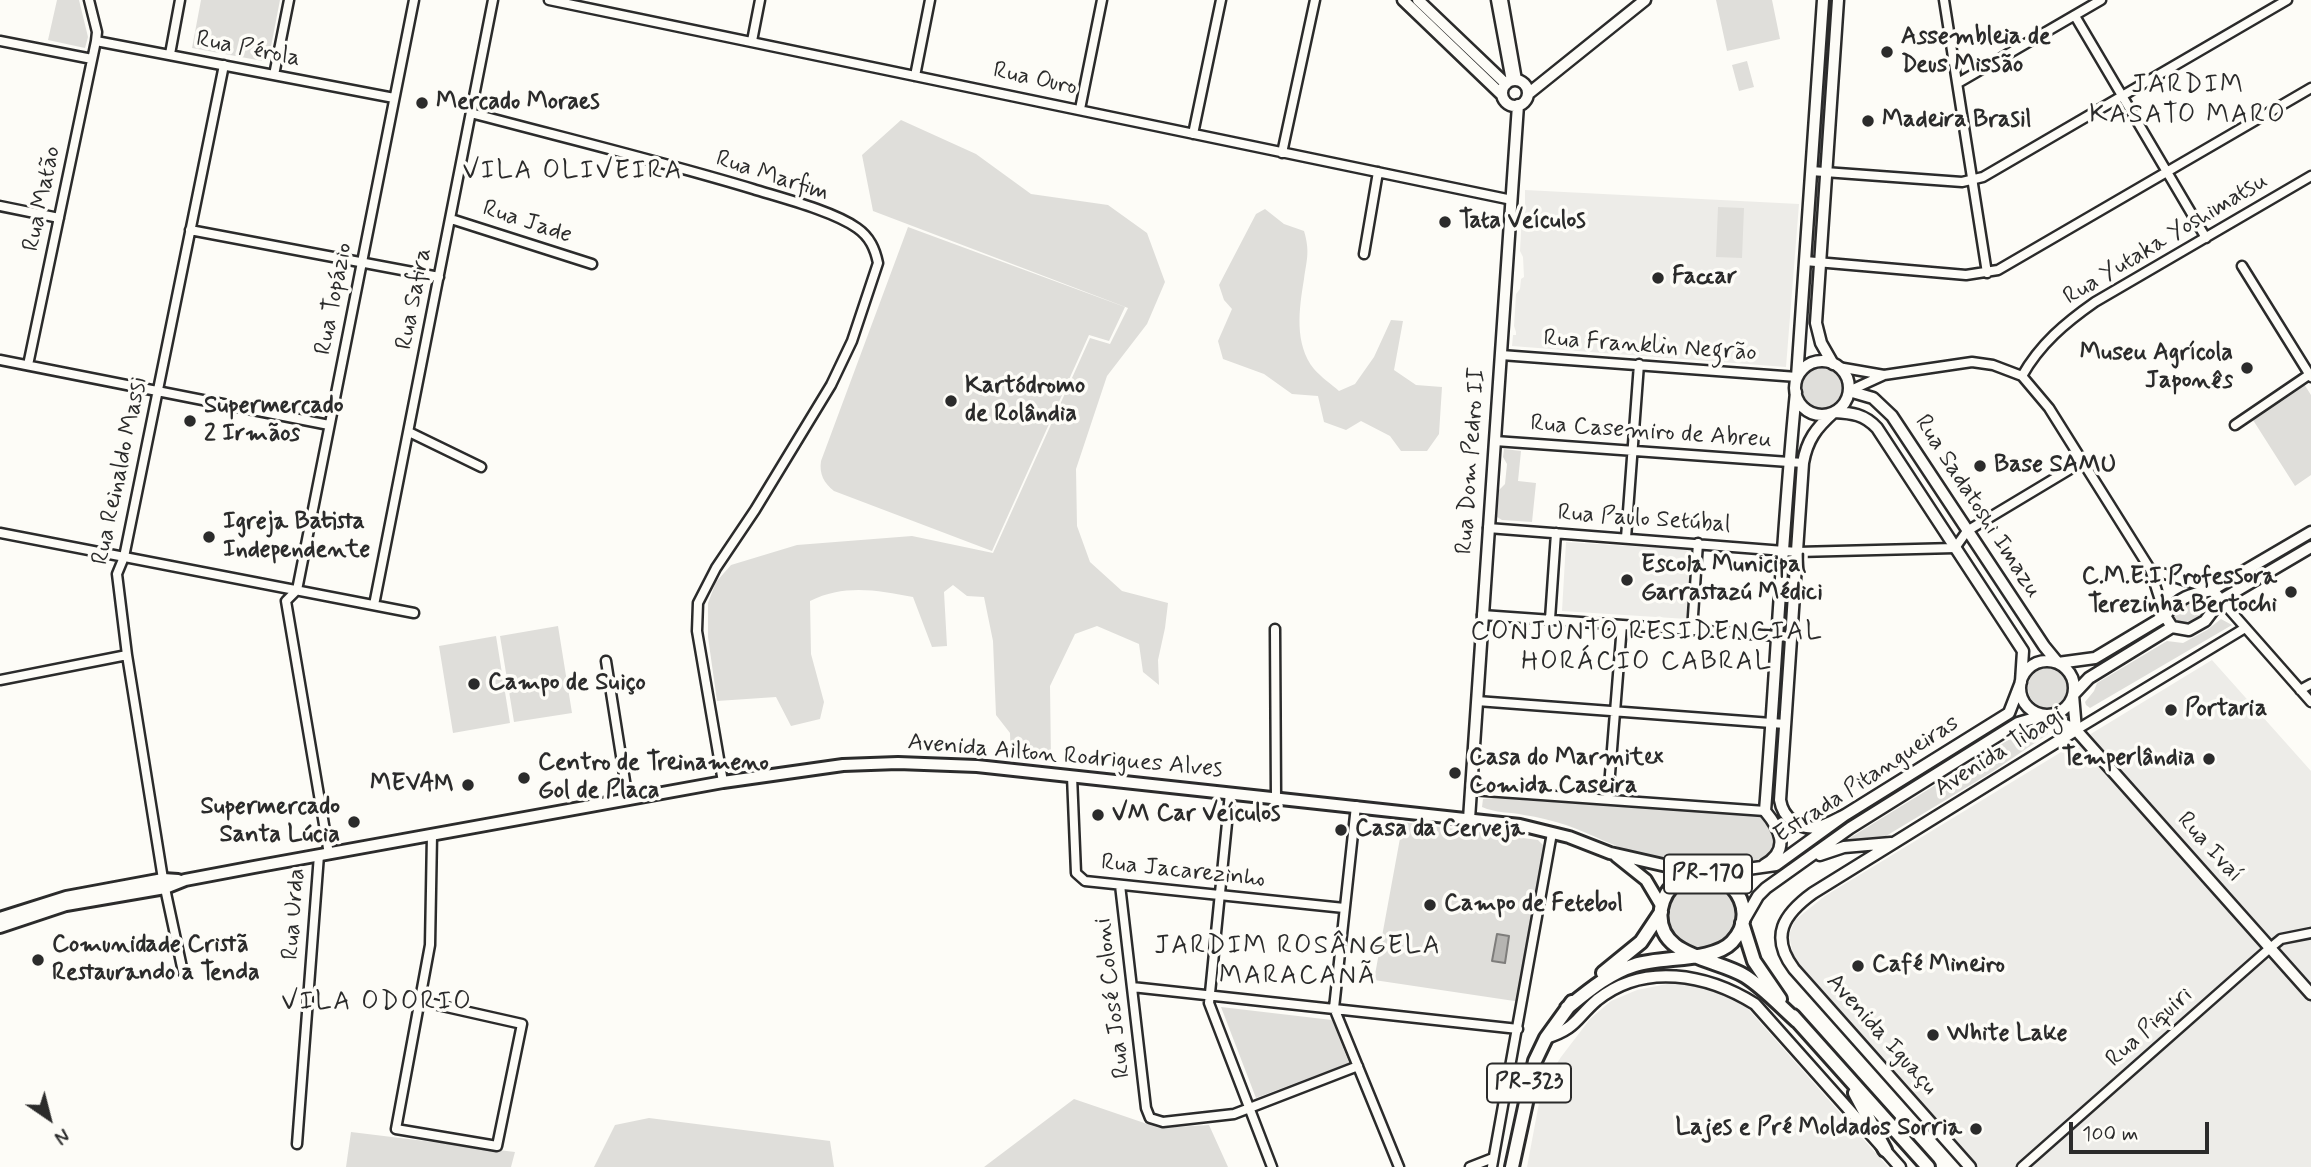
<!DOCTYPE html>
<html>
<head>
<meta charset="utf-8">
<style>
  body { margin:0 }
  #map { position:relative; width:2311px; height:1167px; overflow:hidden; background:#fdfcf7; font-family:Mynerve,sans-serif }
  canvas { display:block }
  .north { position:absolute; left:14px; top:1083px; width:70px; height:70px; -webkit-text-stroke:5px #fdfcf7; paint-order:stroke; rotate:145deg; font-size:19px; font-weight:700; line-height:28px; text-align:center; color:#2b2b2b }
  .north::after { content:''; display:block; margin:auto; width:24px; height:32px; background:#2b2b2b; clip-path:polygon(50% 0,100% 100%,50% 72%,0 100%) }
  .scale { position:absolute; left:2069px; top:1122px; width:140px; height:32px; box-sizing:border-box; border:4px solid #2b2b2b; border-top:0; padding-left:9px; font-size:21px; line-height:24px; white-space:nowrap; color:#2b2b2b; -webkit-text-stroke:5px #fdfcf7; paint-order:stroke }
</style>
</head>
<body>
<div id="map">
<canvas width="2311" height="1167"></canvas>
<div class="north">N</div>
<div class="scale">100 m</div>
</div>
<script>
const g = document.querySelector('canvas').getContext('2d');
g.lineJoin = 'round';
function fill(path, color) { g.fillStyle = color; g.fill(path, 'evenodd'); }
function stroke(path, color, width, dash) { g.strokeStyle = color; g.lineWidth = width; g.lineCap = dash ? 'butt' : 'round'; g.setLineDash(dash || []); g.stroke(path); }
function drawText(font, color, halo, rows, align = 'center') {
  g.font = font + ' Mynerve,sans-serif'; g.lineWidth = 7; g.setLineDash([]); g.textBaseline = 'middle'; g.strokeStyle = halo; g.fillStyle = color; for (const [text, x, y, turn = 0] of rows) {
    g.save(); g.translate(x, y); g.rotate((+turn || 0) * Math.PI / 180); g.textAlign = isNaN(turn) ? turn : align; if (halo) g.strokeText(text, 0, 0); g.fillText(text, 0, 0); g.restore();
  }
}
const built = new Path2D(`
  M1525 190 1799 204 1786 367 1512 346 1513 335H1516V332L1514 326 1516 294 1520 289 1521 279 1524 277 1523 257 1520 251 1522 213 1525 210Z
  M1566 542 1692 550 1687 619 1562 611Z
  M2212 660 2311 771V1167H1979L1794 959 1789 935 1795 920 1825 896Z
  M1672 983 1709 988 1743 1003 1888 1167H1527L1542 1087 1561 1057 1590 1019 1611 1001 1637 990Z`);
const green = new Path2D(`
  M57 0H79L88 37 85 48 48 40Z
  M201 0H280L268 62 192 48Z
  M1716 0H1772L1780 39 1727 51Z
  M1747 61 1754 87 1739 91 1732 65Z
  M901 120 976 154 1031 194 1108 205 1147 233 1165 282 1147 324 1107 376 1076 469 1077 526 1090 562 1122 591 1168 603 1165 628 1158 660 1159 685 1143 672 1139 644 1097 626 1075 634 1050 686 1051 761 1011 760 1010 733 996 715 993 641 984 597 967 596 953 585 944 592 947 646 932 647 913 597C877 590 844 584 810 601L811 654 824 702 820 719 791 726 776 697 717 701 708 637V603L716 582 731 565 797 545 912 536 993 553 1090 338 1110 344 1128 308 873 211 862 155Z
  M1718 207 1744 208 1742 258 1716 257Z
  M1265 209 1284 224 1304 231C1310 251 1307 259 1304 279 1299 309 1294 344 1314 369 1321 377 1331 384 1339 391L1355 384 1374 357 1391 320 1403 321 1394 370 1416 385 1442 387 1439 434 1427 451H1401L1390 436 1361 421 1346 430 1324 422 1318 396 1292 394 1264 374 1223 359 1218 341 1232 309 1224 300 1219 285 1256 214Z
  M908 227 1125 307 1109 341 1089 335 992 551 834 491C824 483 819 474 821 461Z
  M1802 388a20 20 0 1 1 40 0a20 20 0 1 1-40 0Z
  M2304 384 2311 395V475L2295 486 2253 420Z
  M1504 449 1521 451 1518 481 1536 483 1532 522 1502 520 1497 517 1499 490 1505 484 1507 464 1503 457Z
  M2211 596 2215 600C2208 616 2193 627 2176 625L2171 617 2172 611C2184 601 2195 597 2211 596Z
  M2221 619 2232 625 2090 708 2086 705 2085 702 2094 691 2097 683 2167 641 2183 643 2207 630Z
  M558 626 572 713 514 722 500 636Z
  M496 636 510 723 453 733 439 646Z
  M2028 688a20 20 0 1 1 40 0a20 20 0 1 1-40 0Z
  M2039 727 2048 731V734L1992 772 1881 839 1849 840 1848 839 2018 734Z
  M1493 798 1760 816C1768 823 1776 832 1774 843 1766 883 1668 863 1641 855 1615 847 1591 834 1566 825 1553 821 1538 817 1524 815 1511 812 1495 813 1482 807L1483 799Z
  M1403 822 1538 840 1544 846 1545 855 1521 1002 1374 980Z
  M1667 915a35 35 0 1 1 70 0a35 35 0 1 1-70 0Z
  M1221 1007 1332 1020 1349 1063 1256 1098Z
  M1074 1099 1159 1128 1209 1125 1228 1167H984Z
  M649 1118 830 1141 834 1167H594L615 1125Z
  M351 1132 515 1152 511 1167H346Z`);
const water = new Path2D(`
  M1497 934 1509 936 1505 963 1492 961Z`);
const minor = new Path2D(`
  M549 0 1512 200
  M1496 0 1511 81
  M1503 0 1517 80
  M1944 0 1987 273
  M2075 16 2206 238
  M0 41 92 59
  M96 41 394 98
  M752 41 760 0
  M170 54 180 0
  M274 75 289 0
  M915 76 930 0
  M1958 83 2101 0
  M1080 109 1102 0
  M471 113C565 138 660 161 753 189 782 198 833 211 857 228 870 237 875 249 878 263L852 341 831 385 755 510 716 568 698 603 697 631 723 782
  M1193 134 1221 0
  M1282 153 1315 0
  M1811 171 1962 182 1983 177 2287 0
  M0 206 59 218
  M451 219 592 264
  M190 230 439 277
  M1364 254 1378 172
  M1805 261 1966 275 1998 270 2311 88
  M2242 266 2311 377
  M1501 355 1797 377
  M0 360 329 425
  M28 365 96 41 97 32 89 0
  M1838 367 1884 375
  M2022 376C2040 344 2065 323 2095 302L2311 176
  M1849 391 1884 375 1972 362 1993 365 2022 376 2049 408 2150 569 2165 616
  M2235 425 2310 374
  M409 432 481 467
  M1495 441 1803 463
  M1488 528 1797 552 1955 548 1967 531 2082 462
  M0 533 414 613
  M1626 538 1639 364
  M2150 569 2210 589
  M2221 600 2311 702
  M374 605 493 0
  M1482 615 1791 637
  M1550 619 1556 533
  M1275 629 1276 798
  M1692 630 1698 543
  M606 661 628 800
  M0 680 127 655
  M2300 690 2311 684
  M1477 701 1785 724
  M2076 730 2245 628
  M1072 776 1076 873 1085 881 1344 908
  M1471 790 1765 811
  M1230 793 1209 1003 1272 1167
  M1608 799 1622 625
  M1356 806 1334 1008 1399 1167
  M329 854 286 601 297 590 414 0
  M1120 885 1146 1108 1150 1118 1163 1122 1234 1114 1358 1066
  M183 972 163 879 127 655 117 574 124 557 224 65
  M1132 987 1518 1029
  M420 1001 522 1024 497 1146 396 1129 430 945 432 835
  M297 1144 319 855
  M1470 1167 1493 1158
  M1492 1167 1552 833
  M2022 1167 2270 948 2281 939 2311 933`);
const tertiary = new Path2D(`
  M1403 0 1502 95
  M1418 0 1506 84
  M1502 93a13 13 0 1 1 26 0a13 13 0 1 1-26 0Z
  M1528 94 1645 0
  M1795 388a27 27 0 1 1 54 0a27 27 0 1 1-54 0Z
  M1833 364 1821 343 1816 323 1838 0
  M1797 377 1823 0
  M1849 391 1873 398 1892 416 2044 646 2058 663 2095 658 2165 616
  M2212 590 2221 600 2205 621 2189 630 2172 627 2165 616C2177 597 2192 594 2212 590Z
  M2212 590 2311 532
  M2221 600 2311 547
  M2020 688a27 27 0 1 1 54 0a27 27 0 1 1-54 0Z
  M2076 730 2073 695 2089 678 2172 627
  M1469 819 1518 105
  M1820 855 1844 847 1891 843
  M1764 865C1791 850 1780 829 1765 811 1776 672 1782 532 1796 392
  M1712 874 1776 865 1845 815 2009 713 2021 682 2023 651 1877 428C1864 414 1852 413 1834 412 1816 428 1807 440 1803 463L1780 800C1783 819 1800 830 1818 827 1827 825 1837 819 1845 815
  M1743 922 1758 896 1766 888 1850 828 2018 723 2045 715 2076 730 2311 994
  M1546 1038C1577 1028 1575 1019 1597 1000 1644 962 1707 974 1755 1004L1900 1167
  M1970 1167 1794 969C1769 936 1784 914 1813 893L2076 730`);
const secondary = new Path2D(`
  M1616 856 1646 880 1662 907
  M0 918 66 897 163 879 178 880
  M0 927 66 905 165 888 185 880 254 867 723 782 843 765 898 763 977 766 1520 825 1569 837 1610 853 1698 873`);
const trunk = new Path2D(`
  M1742 923 1754 961 1780 999
  M1603 973 1641 942 1661 912
  M1567 1008C1588 991 1609 973 1635 965 1662 956 1713 962 1732 942 1766 906 1718 853 1677 882 1669 888 1663 898 1661 909 1654 957 1716 958 1745 976 1764 988 1780 1006 1797 1021
  M1793 1016 1928 1167
  M1855 1093 1885 1150
  M1512 1167 1535 1061 1546 1038 1572 1002`);
const markers = [
  [1887,52,7,"#2b2b2b"],
  [422,103,7,"#2b2b2b"],
  [1868,121,7,"#2b2b2b"],
  [1445,222,7,"#2b2b2b"],
  [1658,278,7,"#2b2b2b"],
  [2247,368,7,"#2b2b2b"],
  [951,401,7,"#2b2b2b"],
  [190,421,7,"#2b2b2b"],
  [1980,466,7,"#2b2b2b"],
  [209,537,7,"#2b2b2b"],
  [1627,580,7,"#2b2b2b"],
  [2291,592,7,"#2b2b2b"],
  [474,684,7,"#2b2b2b"],
  [2171,710,7,"#2b2b2b"],
  [2209,759,7,"#2b2b2b"],
  [1455,773,7,"#2b2b2b"],
  [524,778,7,"#2b2b2b"],
  [468,785,7,"#2b2b2b"],
  [1098,815,7,"#2b2b2b"],
  [354,822,7,"#2b2b2b"],
  [1341,830,7,"#2b2b2b"],
  [1430,905,7,"#2b2b2b"],
  [38,960,7,"#2b2b2b"],
  [1858,966,7,"#2b2b2b"],
  [1933,1035,7,"#2b2b2b"],
  [1976,1129,7,"#2b2b2b"]
];
const shields = [
  [1708,874,88],
  [1529,1083,84]
];
const shieldNames = [
  ["PR-170",1708,874],
  ["PR-323",1529,1083]
];
const poiNames = [
  ["Assembleia de",1901,38],
  ["Deus Missão",1901,66],
  ["Mercado Moraes",436,103],
  ["Madeira Brasil",1882,121],
  ["Tata Veículos",1459,222],
  ["Faccar",1672,278],
  ["Museu Agrícola",2233,354,"right"],
  ["Japonês",2233,382,"right"],
  ["Kartódromo",965,387],
  ["de Rolândia",965,415],
  ["Supermercado",204,407],
  ["2 Irmãos",204,435],
  ["Base SAMU",1994,466],
  ["Igreja Batista",223,523],
  ["Independente",223,551],
  ["Escola Municipal",1641,566],
  ["Garrastazú Médici",1641,594],
  ["C.M.E.I Professora",2277,578,"right"],
  ["Terezinha Bertochi",2277,606,"right"],
  ["Campo de Suiço",488,684],
  ["Portaria",2185,710],
  ["Casa do Marmitex",1469,759],
  ["Comida Caseira",1469,787],
  ["Temperlândia",2195,759,"right"],
  ["Centro de Treinameno",538,764],
  ["Gol de Placa",538,792],
  ["MEVAM",454,785,"right"],
  ["Supermercado",340,808,"right"],
  ["Santa Lúcia",340,836,"right"],
  ["VM Car Veículos",1112,815],
  ["Casa da Cerveja",1355,830],
  ["Campo de Fetebol",1444,905],
  ["Comunidade Cristã",52,946],
  ["Restaurando a Tenda",52,974],
  ["Café Mineiro",1872,966],
  ["White Lake",1947,1035],
  ["Lajes e Pré Moldados Sorria",1962,1129,"right"]
];
const streetNames = [
  ["Rua Pérola",248,50,11],
  ["Rua Ouro",1035,80,12],
  ["Rua Marfim",772,177,18],
  ["Rua Matão",43,199,-78],
  ["Rua Jade",527,223,18],
  ["Rua Yutaka Yoshimatsu",2166,240,-31],
  ["Rua Topázio",335,299,-79],
  ["Rua Safira",415,299,-79],
  ["Rua Franklin Negrão",1650,347,4],
  ["Rua Casemiro de Abreu",1651,433,4],
  ["Rua Dom Pedro II",1472,461,-86],
  ["Rua Reinaldo Massi",121,471,-78],
  ["Rua Sadatoshi Imazu",1977,507,57],
  ["Rua Paulo Setúbal",1644,520,4],
  ["Avenida Tibagi",2000,753,-32],
  ["Avenida Ailton Rodrigues Alves",1065,757,5],
  ["Estrada Pitangueiras",1867,780,-33],
  ["Rua Ivaí",2209,848,48],
  ["Rua Jacarezinho",1183,872,6],
  ["Rua Urda",295,914,-86],
  ["Rua José Coloni",1114,998,-97],
  ["Rua Piquiri",2150,1028,-42],
  ["Avenida Iguaçu",1881,1035,48]
];
const neighbourhoodNames = [
  ["JARDIM",2188,87],
  ["KASATO MARO",2188,117],
  ["VILA OLIVEIRA",573,173],
  ["CONJUNTO RESIDENCIAL",1647,634],
  ["HORÁCIO CABRAL",1647,664],
  ["JARDIM ROSÂNGELA",1298,948],
  ["MARACANÃ",1298,978],
  ["VILA ODORIO",377,1004]
];
fill(built, '#edece8');
fill(green, '#dfdeda');
fill(water, '#b5b4b1');
stroke(water, '#7e7d7b', 2);
stroke(minor, '#2b2b2b', 13);
stroke(tertiary, '#2b2b2b', 15);
stroke(secondary, '#2b2b2b', 16);
stroke(trunk, '#2b2b2b', 18);
stroke(minor, '#fdfcf7', 8);
stroke(tertiary, '#fdfcf7', 10);
stroke(secondary, '#fdfcf7', 10);
stroke(trunk, '#fdfcf7', 12);
for (const [x, y, r, color] of markers) { const dot = new Path2D(); dot.arc(x, y, r, 0, 2 * Math.PI); g.fillStyle = color; g.fill(dot); stroke(dot, '#fdfcf7', 2.5); }
for (const [x, y, w] of shields) { const box = new Path2D(); box.roundRect(x - w / 2, y - 19.5, w, 39, 5); g.fillStyle = '#fdfcf7'; g.fill(box); stroke(box, '#2b2b2b', 2); }
drawText('bold 23px', '#2b2b2b', null, shieldNames);
drawText('bold 24px', '#2b2b2b', '#fdfcf7', poiNames, 'left');
drawText('24px', '#2b2b2b', '#fdfcf7', streetNames);
g.letterSpacing = '2px';
drawText('26px', '#2b2b2b', '#fdfcf7', neighbourhoodNames);
g.letterSpacing = '0px';
</script>
</body>
</html>
